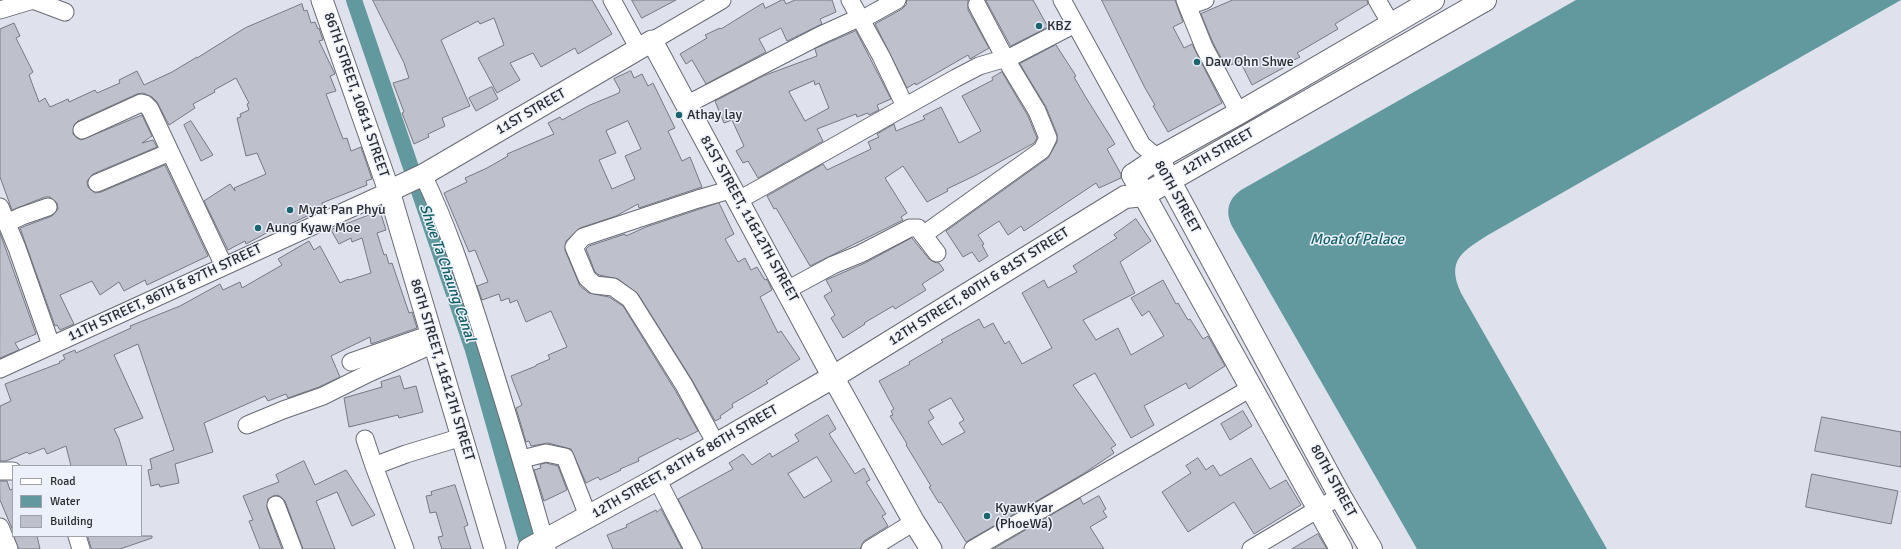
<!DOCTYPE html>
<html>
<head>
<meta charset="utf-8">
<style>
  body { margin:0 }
  #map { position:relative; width:1901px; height:549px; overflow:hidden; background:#dfe2ed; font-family:Signika,sans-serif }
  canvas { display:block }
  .legend { position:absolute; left:12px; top:465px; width:130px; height:72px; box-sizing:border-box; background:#ecf0fa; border:1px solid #9fa2a9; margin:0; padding:5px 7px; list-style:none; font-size:12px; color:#2b2c30 }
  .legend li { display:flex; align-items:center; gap:8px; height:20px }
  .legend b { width:20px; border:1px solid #9fa2a9 }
</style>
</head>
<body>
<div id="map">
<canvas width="1901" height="549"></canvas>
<ul class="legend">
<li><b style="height:5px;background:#fff"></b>Road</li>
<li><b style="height:11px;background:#62999e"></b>Water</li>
<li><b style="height:11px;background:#bec1cb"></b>Building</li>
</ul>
</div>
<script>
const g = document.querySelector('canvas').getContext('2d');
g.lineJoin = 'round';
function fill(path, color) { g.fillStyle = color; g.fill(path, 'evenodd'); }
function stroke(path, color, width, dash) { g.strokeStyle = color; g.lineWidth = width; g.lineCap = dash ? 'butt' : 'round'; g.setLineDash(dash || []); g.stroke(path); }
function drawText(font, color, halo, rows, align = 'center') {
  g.font = font + ' Signika,sans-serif'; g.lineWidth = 3; g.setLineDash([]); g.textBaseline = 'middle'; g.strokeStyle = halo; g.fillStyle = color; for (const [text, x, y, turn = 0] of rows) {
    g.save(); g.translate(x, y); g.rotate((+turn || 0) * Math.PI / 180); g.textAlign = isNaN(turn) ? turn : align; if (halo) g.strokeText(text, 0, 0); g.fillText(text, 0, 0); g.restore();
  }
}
const water = new Path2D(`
  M1576 0H1901L1488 235C1462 252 1446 260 1461 293L1607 549H1417L1233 228C1225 213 1227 200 1241 190Z`);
const canal = new Path2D(`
  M354 0 473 350 529 549`);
const building = new Path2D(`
  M373 0H592L612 34 578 54 575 48 541 67 533 53 510 63 520 80 497 93 478 58 504 45 494 18 480 24 478 21 441 40 470 106 442 118 445 126 428 134 429 137 414 144 402 113 404 112 393 83 409 78 404 63Z
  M632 0H676L642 18Z
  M782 0H784L786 4 795 0H832L836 12 820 19 822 24 787 41 781 28 759 39 766 52 706 84 692 60 686 64 680 54 707 38 705 35 720 28 721 29 763 3 765 8Z
  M907 0H968V10L989 48 970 59 968 55 916 85 915 83 907 88 875 24 902 9 906 5Z
  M986 0H1033L1048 27 1011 46Z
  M1102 0H1175L1183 22 1173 27 1184 48 1192 44 1222 103 1168 132 1153 106 1155 105 1145 88Z
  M1233 0H1367L1368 4 1335 24 1338 29 1297 53 1300 57 1284 65 1285 67 1252 85 1240 61 1226 67 1213 43 1201 14Z
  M302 4 304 11 307 10 311 23 315 22 318 29 319 28 323 40 319 41 335 74 330 76 336 91 326 94 343 139 347 138 351 151 361 147 372 179 366 181 367 185 322 203 324 208 286 226 285 223 246 244 245 241 228 250 204 201 230 184 235 191 234 188 266 174 257 153 246 156 237 118 241 117 240 114 249 110 247 104 249 103 236 78 214 90 215 92 193 104 195 108 169 125 157 102 152 97 143 93 137 94 78 121 74 125 73 134 77 138 81 140 142 115 152 136 142 143 153 140 157 147 93 174 87 181 88 187 95 193 101 192 165 165 208 256 147 285 145 280 124 291 119 282 100 295 92 281 60 295 74 324 60 330 57 325 55 326 20 228 52 216 58 209 57 203 50 197H45L12 210 0 177V29L14 23 20 36 16 38 33 72 29 75 39 102 45 98 50 107 68 99 69 102 95 90 97 93 120 83 119 80 137 71 144 85 172 72 197 57V58L245 28Z
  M856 31 891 99 877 105 879 110 869 115 868 113 857 117 856 114 817 129 823 141 758 178 748 161 743 163 736 151 744 146 732 120 724 123 715 101 763 76 817 56 815 49ZM814 81 815 85 819 83 829 108 805 121 789 92Z
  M1056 45 1076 76 1074 77 1085 96 1115 144 1107 149 1121 174V178L1099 188 1096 183 1024 231 1021 226 1008 235 999 221 978 235 984 244 982 245 988 256 979 262 972 252 963 257 946 231 1048 158 1057 142V134L1046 107 1020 64Z
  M631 71 634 78 642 74 648 86 653 83 675 128 668 131 682 161 690 157 702 187 639 208 638 204 616 216 580 228 566 241 565 250 580 286 589 293 609 297 623 306 675 390 698 431 680 440 678 438 638 458 639 461 620 469 621 470 600 480 598 477 586 483 571 449 548 443 531 446 529 441 526 442 516 408 522 405 511 376 536 366V365L550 359 548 355 567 347 551 311 526 322 517 300 510 303 509 298 501 301 499 294 482 300 477 286 488 282 475 250 469 252 444 193 467 182 465 178 487 168 508 156 507 154 554 134 548 123 560 117 562 120 590 105 619 93 620 90 614 79ZM628 121 641 149 625 156 635 179 612 189 599 160 616 153 606 131Z
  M1002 72 1028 116 1037 138 1034 143 976 175 947 189 948 191 927 202 903 166 885 178 907 213 901 217 903 220 810 266 776 208 774 209 767 196 823 164 827 170 871 149 868 142 879 137 877 134 894 124 896 131 925 119 923 116 941 107 959 143 981 131 962 96 993 80 992 78Z
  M492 87 498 99 476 111 469 98Z
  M191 121 213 155 201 161 184 125Z
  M719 203 734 234 725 239 738 262 745 258 751 270 757 267 765 280 767 279 772 290 760 297 778 333 781 331 800 359 766 381 768 383 732 404 733 407 720 416 721 418 715 421 692 380 638 294 618 279 599 275 595 272 586 249 589 246 625 234 626 236 646 227Z
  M380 211 386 230 377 233 384 255 386 254 389 264 392 263 409 313 412 312 417 328 371 344 370 337 331 356 340 377 319 387 288 398 286 394 268 401 265 396 204 423 213 452 175 464 179 483 160 487 159 484 151 486 148 470 152 469 150 459 174 450 138 344 114 355 143 418 114 429 119 439 127 466H71L66 446 47 454 44 448 29 454 27 452 6 461H0V406L11 401 5 384 60 363 59 362 65 359 63 355 75 350 76 353 131 328 130 326 180 306 220 284 223 290 240 282 242 288 282 265 278 259 309 241 314 250 320 246 340 283 348 279 349 280 371 273 362 238 352 242 351 238 339 244 331 230Z
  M1136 219 1151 241 1120 262 1135 293 1083 320 1096 340 1118 328 1131 355 1164 336 1149 311 1142 316 1131 298 1163 280 1176 304 1178 303 1188 320 1190 319 1203 339 1208 336 1225 366 1189 389 1186 383 1144 406 1154 425 1131 438 1095 373 1073 385 1116 445 1111 448 1114 453 1083 474 966 542 941 502 939 503 929 487 931 486 906 445 907 444 890 416 893 415 891 411 894 409 879 381 910 364 909 362 943 342 941 340 979 319 984 328 993 323 1005 344 1009 341 1022 364 1052 348 1022 293 1044 280 1048 288 1077 272 1073 266 1117 238 1114 235ZM951 398 964 420 959 423 965 432 942 445 928 422 934 418 929 410Z
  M0 233 36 334 15 343 19 350 0 358Z
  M912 238 929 259 934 262 939 263 944 270 922 284 926 290 895 309 893 306 864 323 865 324 843 338 831 318 835 315 824 296 832 291 826 280 865 263Z
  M400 376 404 389 416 386 423 412 399 418 398 415 349 427 344 398 382 387 381 382Z
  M1243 411 1252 426 1230 440 1221 424Z
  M828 415 836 429 829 434 855 474 864 468 870 480 866 482 886 514 882 516 888 526 864 541 860 549H703L678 499 733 469 729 463 743 454 752 465 770 453 772 457 799 441 795 435ZM817 457 832 481 804 498 788 474Z
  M1822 417 1901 432V467L1815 451Z
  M1198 458 1206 470 1213 465 1220 476 1251 458 1270 489 1286 480 1301 505 1254 534 1234 502 1188 532 1162 492 1191 473 1186 466Z
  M304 461 315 485 346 470 375 515 352 526 337 492 316 501 335 549H303L285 501 278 495 273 496 268 499 267 508 282 549H260L249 521 253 520 243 496 279 482 276 475Z
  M546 463 558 466 567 490 544 501 534 470 541 468 540 465Z
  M1812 474 1898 491 1891 524 1806 507Z
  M0 481H7L10 490 13 489V531L0 500Z
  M455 485 468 525 464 527 471 549H442L438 537 443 536 436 512 430 513 426 496 432 495 431 492Z
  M1099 496 1106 509 1103 511 1107 517 1090 527 1104 549H993L1080 498 1083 504Z
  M661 509 682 549H613L607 535 627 527 626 525 656 510 657 512Z
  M1318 534 1327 549H1292Z
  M14 536H37L40 549H19Z
  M88 536H152V538L120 549H92Z`);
const minor = new Path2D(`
  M612 0 639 49
  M850 0 881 56 905 106
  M1062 0 1142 145 1158 158
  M1185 0 1204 47 1239 113
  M1377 0 1391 24
  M1188 6 1205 0
  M0 10 33 0 65 12
  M652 41 722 0
  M686 105 819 36 854 20H861L897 0
  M82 130 141 103 145 104 150 109 224 266
  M423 175C447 225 464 276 481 329 504 402 526 475 547 549
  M97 183 170 152
  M739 200 956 78 979 66 1013 56 1075 24
  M0 207 17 248 51 345
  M7 223 22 216 48 207
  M923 235 1042 150 1048 138 1037 111 1005 58 977 5
  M787 290 833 265 860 254 910 228H918L937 253
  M351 362 431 334
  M0 369 389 191
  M247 425 283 410 323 396 369 373 434 344
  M365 439 374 466
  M716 444 684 385 630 299 613 287 595 285 587 278 574 247 583 237 698 199 733 189
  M522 459 546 453 565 457 588 516
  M0 471H13
  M657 479 693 549
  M276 505 293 549
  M0 527 9 549
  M77 536 81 549
  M405 549 374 466 406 454 462 437
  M870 549 914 522
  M973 549 1251 388
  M1251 549 1340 496`);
const tertiary = new Path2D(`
  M322 0 389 191 495 549
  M389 191 423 175 652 41 833 377 914 522 931 549`);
const secondary = new Path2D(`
  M529 549 657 479 833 377 1125 197 1144 195`);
const primary = new Path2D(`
  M1133 175 1158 158 1239 113 1433 0
  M1169 180 1340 496 1371 549
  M1341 549 1144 195 1485 0`);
const trunk = new Path2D(`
  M1483 0V1
  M1158 158 1169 180
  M1133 175 1144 195`);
const markers = [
  [1039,26,4,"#1a6570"],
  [1197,62,4,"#1a6570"],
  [679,115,4,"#1a6570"],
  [290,210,4,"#1a6570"],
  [258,228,4,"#1a6570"],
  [987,516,4,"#1a6570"]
];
const poiNames = [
  ["KBZ",1047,26],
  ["Daw Ohn Shwe",1205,62],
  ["Athay lay",687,115],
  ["Myat Pan Phyu",298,210],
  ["Aung Kyaw Moe",266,228],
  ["KyawKyar",995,508],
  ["(PhoeWa)",995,524]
];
const streetNames = [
  ["86TH STREET, 10&11 STREET",356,95,71],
  ["11ST STREET",531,112,-30],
  ["12TH STREET",1218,152,-30],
  ["80TH STREET",1177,197,61],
  ["81ST STREET, 11&12TH STREET",749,219,61],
  ["12TH STREET, 80TH & 81ST STREET",979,287,-32],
  ["11TH STREET, 86TH & 87TH STREET",165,293,-25],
  ["86TH STREET, 11&12TH STREET",442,370,73],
  ["12TH STREET, 81TH & 86TH STREET",685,462,-30],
  ["80TH STREET",1333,481,61]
];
const waterNames = [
  ["Moat of Palace",1357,240],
  ["Shwe Ta Chaung Canal",447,273,71]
];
fill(water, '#62999e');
stroke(canal, '#62999e', 16);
fill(building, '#bec1cb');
stroke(building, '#767882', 1);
stroke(minor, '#686b74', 19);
stroke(tertiary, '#686b74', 23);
stroke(secondary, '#686b74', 24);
stroke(primary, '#686b74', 24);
stroke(trunk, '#686b74', 24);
stroke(minor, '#fff', 17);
stroke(tertiary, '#fff', 21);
stroke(secondary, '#fff', 22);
stroke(primary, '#fff', 22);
stroke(trunk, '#fff', 22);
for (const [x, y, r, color] of markers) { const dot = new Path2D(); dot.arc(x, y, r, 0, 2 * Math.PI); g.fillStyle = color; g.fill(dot); stroke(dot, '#ecf0fa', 1.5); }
drawText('14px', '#2b2c30', '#ecf0fa', poiNames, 'left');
drawText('14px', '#2b2c30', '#ecf0fa', streetNames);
drawText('italic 15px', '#105f64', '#ecf0fa', waterNames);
</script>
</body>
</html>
